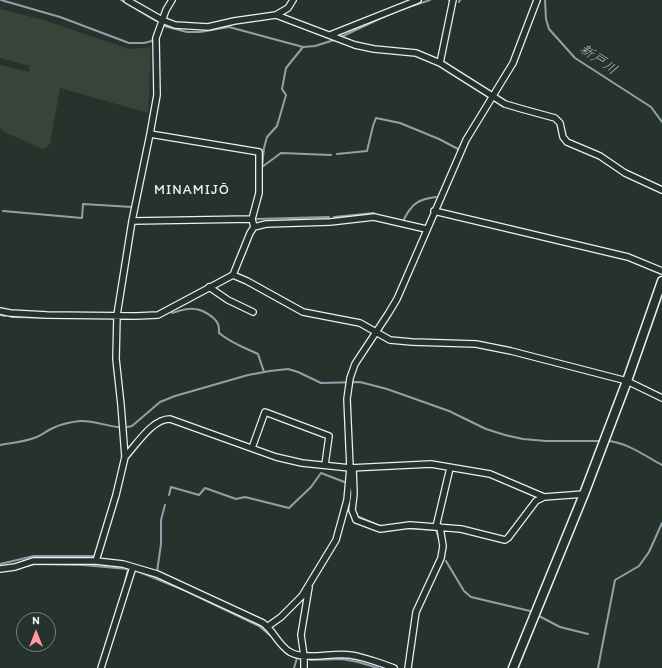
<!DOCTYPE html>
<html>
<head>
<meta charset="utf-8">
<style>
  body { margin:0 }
  #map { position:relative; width:662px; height:668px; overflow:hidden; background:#26332d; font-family:Itim,sans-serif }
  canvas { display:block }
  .north { position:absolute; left:16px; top:612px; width:40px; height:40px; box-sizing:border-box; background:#26332d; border:1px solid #747f7e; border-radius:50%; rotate:0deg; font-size:11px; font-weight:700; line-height:16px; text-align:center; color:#e8f1f8 }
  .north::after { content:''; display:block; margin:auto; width:14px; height:18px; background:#ff9aa2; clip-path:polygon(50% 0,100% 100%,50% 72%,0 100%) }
</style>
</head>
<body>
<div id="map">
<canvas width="662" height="668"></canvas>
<div class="north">N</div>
</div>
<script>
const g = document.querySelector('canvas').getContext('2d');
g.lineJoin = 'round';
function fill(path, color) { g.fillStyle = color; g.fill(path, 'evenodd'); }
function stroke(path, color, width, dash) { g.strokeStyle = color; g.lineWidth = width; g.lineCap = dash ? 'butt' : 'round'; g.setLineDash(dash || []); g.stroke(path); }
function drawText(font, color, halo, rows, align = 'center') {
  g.font = font + ' Itim,"Klee One",sans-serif'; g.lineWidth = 3; g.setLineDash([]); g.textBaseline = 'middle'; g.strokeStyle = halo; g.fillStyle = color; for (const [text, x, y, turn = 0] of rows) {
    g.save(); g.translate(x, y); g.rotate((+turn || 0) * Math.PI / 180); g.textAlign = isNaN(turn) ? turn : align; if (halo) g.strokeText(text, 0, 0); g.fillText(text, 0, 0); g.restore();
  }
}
const built = new Path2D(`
  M0 9 43 20 129 49 151 47 148 113 60 88 50 144 43 149 6 133 0 128V65L29 72 30 66 0 58Z`);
const stream = new Path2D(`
  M1 0 60 17 129 43H144L152 41 155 32
  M121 0 156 21
  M449 0H450
  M545 0 546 19 549 29 575 58 651 107 662 122
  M459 2 460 0
  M400 10 430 0
  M164 26 187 32H200L229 27 303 47 315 46 334 40
  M343 36 394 12
  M337 154 367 151 373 126 376 118 400 123 439 139 458 149
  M262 167 264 148 267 137 277 126 286 95 282 89 286 68 303 47
  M262 167 281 153 331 155
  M256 196V171
  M3 211 82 218 83 204 132 207
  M334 217 374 213
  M257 219 329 217
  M404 219C412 204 418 199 436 197
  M172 313C179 311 187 308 194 309 202 309 215 317 218 324 219 326 219 331 219 333 231 343 245 348 258 354L264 372
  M0 315 5 316
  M11 317 76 318
  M607 441C627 442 645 456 662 465
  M0 445C11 443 23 442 34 438 41 436 46 431 53 428 61 424 71 422 80 421 97 420 116 431 132 426L160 402 175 396 248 375 270 371 288 369 298 372 321 383 360 382 387 389 449 411 486 429 505 435 523 439 546 441H602
  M169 495 171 487 199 495 205 488 236 499 245 497 289 508 311 487 321 473 347 483
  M359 517 380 526
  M404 528 436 530 440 542
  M383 531 393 530
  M446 561 464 591 471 597 530 611
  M0 564 34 556H93
  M27 566 34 564 83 565 128 569 125 582
  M137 571 186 591 259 626 272 637
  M157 572 161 544V520L165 505
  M122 594 124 587
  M539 616 560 627 588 634
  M281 648 287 654 299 658
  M310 660 342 659 358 662 378 668
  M294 668 297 658
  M598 668 615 580 639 566 649 552 662 523`);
const street = new Path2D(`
  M127 0 162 20 175 25 208 27 234 21 276 15 288 8 293 0
  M276 15 355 45 374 49 416 53 440 63 505 104 522 109 555 118 560 123 563 137 567 142 600 156 625 173 662 190
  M330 35 418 0
  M440 63 453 0
  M434 211 628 257 662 271
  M132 221 252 219
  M254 227 266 224 330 222 374 217 426 229
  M233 275 247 281 303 312 360 323 390 340 412 342 476 344 511 351 627 381 662 398
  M209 287 228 300 253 312
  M0 311 10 313 47 315 136 316 158 315 233 275 250 233 254 227 252 219 259 193V152L150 134
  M252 448 265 412 329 436 325 465
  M125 457C137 444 152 419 170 419L276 457 302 463 350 468 431 464 490 474 544 497
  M353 468 354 494 352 510 356 520 380 529 410 525 461 529 505 540 508 538 536 501 544 497 584 494
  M436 527 450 468
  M96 561 116 495 125 457 121 405 116 359 117 315 132 221 150 134 157 95 156 38 166 10 172 0
  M0 569 15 567 33 561H96L123 564 157 574 263 623C274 631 278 645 290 652 305 661 333 652 350 655 365 657 380 663 394 668
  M267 627 281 617 302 596 336 540 347 500 350 468 347 399 350 378 355 364 388 314 397 299 466 140 513 63 537 0
  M101 668 133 567
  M304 668V656L301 635 309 587
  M408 668 416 612 441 558 443 546 440 527`);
const secondary = new Path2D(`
  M513 668 584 494 627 381 662 281`);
const waterNames = [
  ["新戸川",598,60,35]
];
const neighbourhoodNames = [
  ["MINAMIJŌ",192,190]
];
fill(built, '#3a4339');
stroke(stream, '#90a1a9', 2);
stroke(street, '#e8f1f8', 8);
stroke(secondary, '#e8f1f8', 11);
stroke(street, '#26332d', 5.5);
stroke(secondary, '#26332d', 8);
drawText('italic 14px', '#aebcc3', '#26332d', waterNames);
g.letterSpacing = '1px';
drawText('14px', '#e8f1f8', '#26332d', neighbourhoodNames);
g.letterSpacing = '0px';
</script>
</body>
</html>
